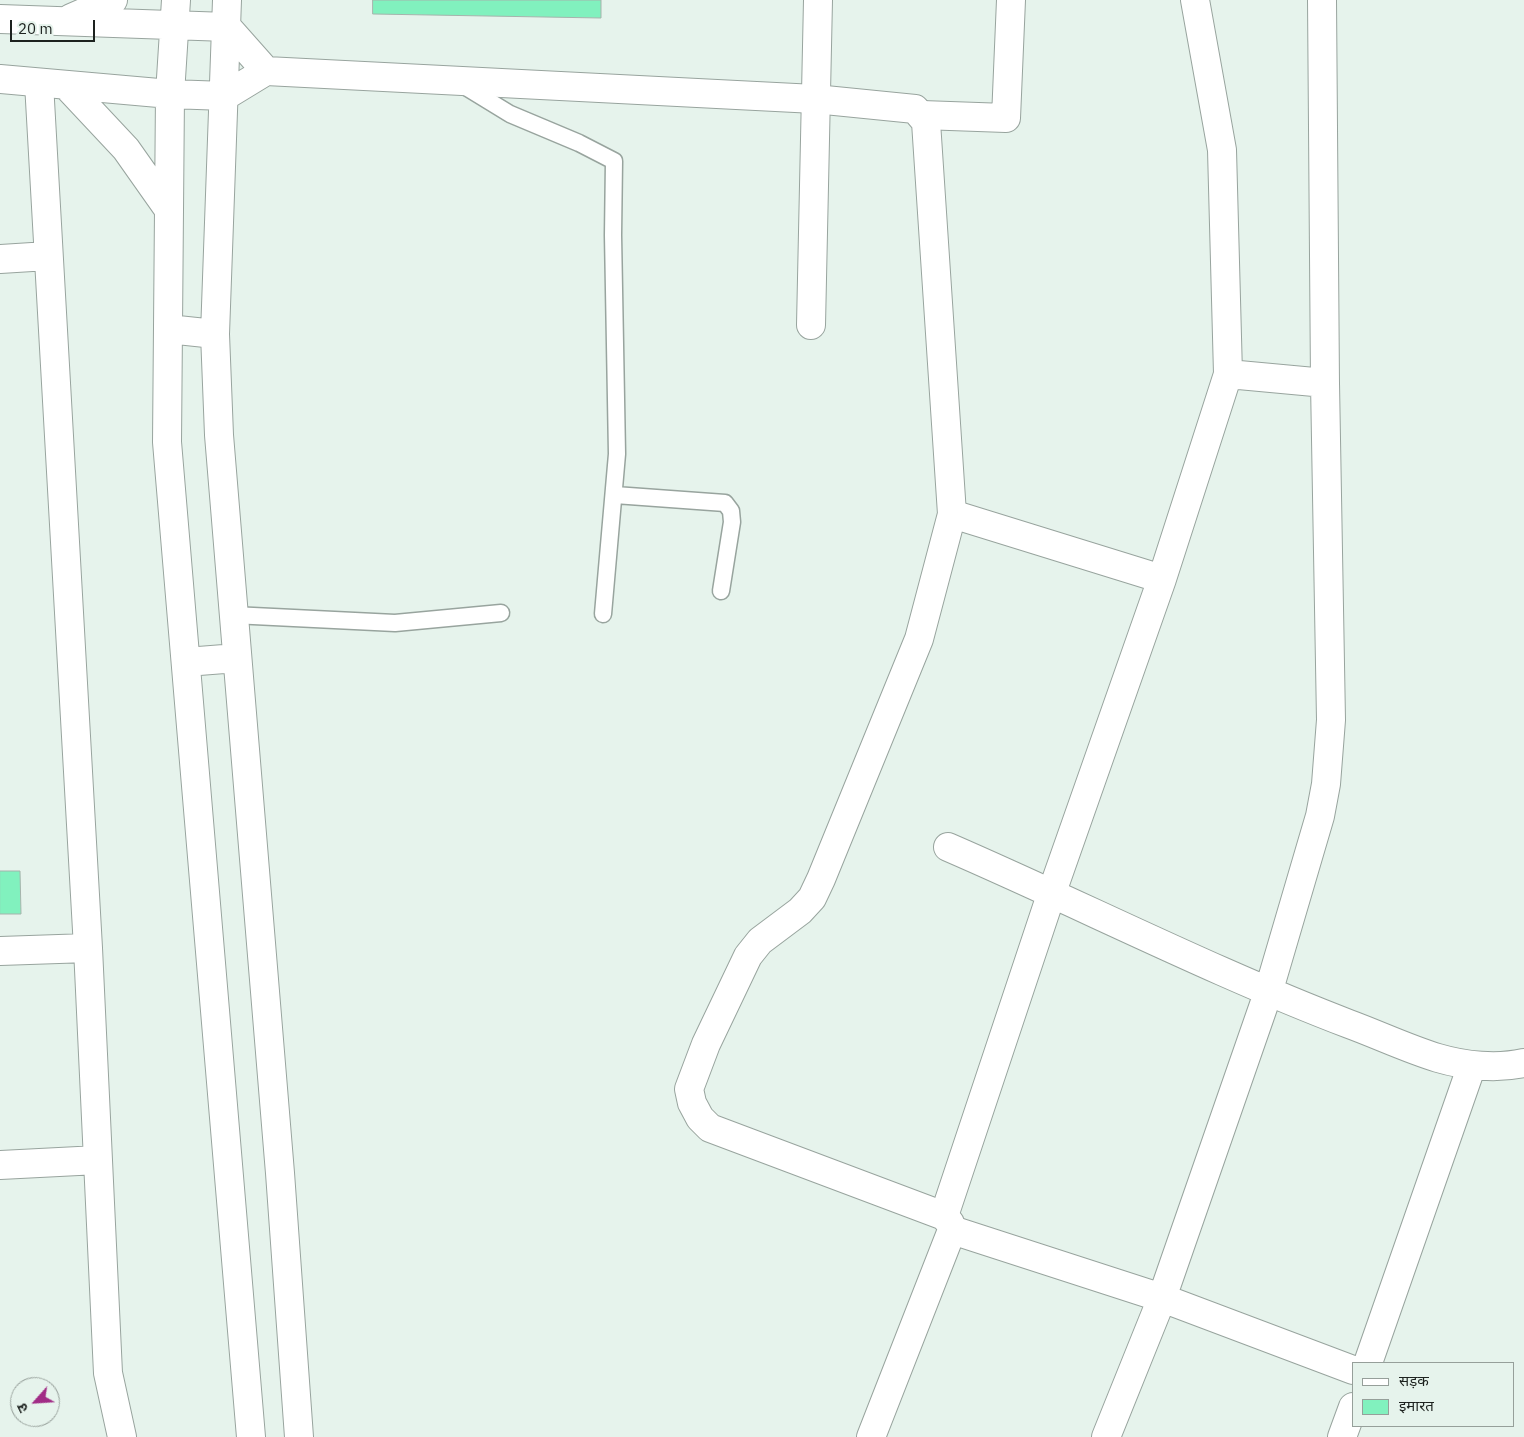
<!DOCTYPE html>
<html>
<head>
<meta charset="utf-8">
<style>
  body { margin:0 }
  #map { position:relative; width:1524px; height:1437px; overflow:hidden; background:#e6f3ec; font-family:"IBM Plex Sans","Noto Sans Devanagari",sans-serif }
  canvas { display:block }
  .legend { position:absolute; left:1352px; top:1362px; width:162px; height:65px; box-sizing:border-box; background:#e6f3ec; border:1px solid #969f9a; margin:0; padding:6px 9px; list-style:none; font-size:15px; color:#1d221f }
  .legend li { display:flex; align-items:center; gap:10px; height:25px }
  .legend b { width:25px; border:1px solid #969f9a }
  .north { position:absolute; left:10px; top:1377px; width:50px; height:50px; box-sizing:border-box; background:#e6f3ec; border:1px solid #969f9a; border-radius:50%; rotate:244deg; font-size:14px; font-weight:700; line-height:20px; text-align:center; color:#1d221f }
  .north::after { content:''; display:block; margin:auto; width:18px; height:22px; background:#a12c86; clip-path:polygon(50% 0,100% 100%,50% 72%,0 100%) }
  .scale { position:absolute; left:10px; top:20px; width:85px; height:22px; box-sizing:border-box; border:2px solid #1d221f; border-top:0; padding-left:6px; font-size:15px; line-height:18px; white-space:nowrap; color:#1d221f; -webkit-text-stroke:4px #e6f3ec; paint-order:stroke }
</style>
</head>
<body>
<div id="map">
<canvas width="1524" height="1437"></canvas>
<ul class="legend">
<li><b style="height:6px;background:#fff"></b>सड़क</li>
<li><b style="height:14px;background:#81f1be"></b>इमारत</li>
</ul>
<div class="north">उ</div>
<div class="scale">20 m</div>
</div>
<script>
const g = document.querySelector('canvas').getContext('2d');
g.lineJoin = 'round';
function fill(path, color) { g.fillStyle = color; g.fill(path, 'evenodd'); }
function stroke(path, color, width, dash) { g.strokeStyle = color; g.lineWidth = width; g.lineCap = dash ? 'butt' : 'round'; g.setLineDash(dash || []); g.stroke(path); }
const building = new Path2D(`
  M373 0H601V18L373 14Z
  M0 871H20L21 914H0Z`);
const lane = new Path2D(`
  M461 84 510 114 579 143 614 161 613 235 617 454 603 614
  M615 495 725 503 731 511 732 522 721 591
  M233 615 395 623 501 613`);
const street = new Path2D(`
  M39 83 88 948 108 1373 122 1437
  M922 115 1006 118 1011 0
  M0 259 48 256
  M811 325 818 0
  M1228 374 1325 383
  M952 514 1162 579
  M948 847C1082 905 1213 972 1349 1024 1379 1035 1408 1049 1438 1058 1465 1066 1497 1069 1524 1063
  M0 951 88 948
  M0 1165 98 1160
  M944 1216 1052 892 1162 579 1228 374 1222 150 1195 0
  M952 1230 1162 1298 1353 1370
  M1368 1363 1472 1065
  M1106 1437 1162 1298 1268 993 1320 816 1326 784 1331 720 1325 383 1322 0
  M1342 1437 1353 1407`);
const secondary = new Path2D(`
  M176 0 170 94 167 442 251 1437
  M227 0 215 334 219 435 280 1173 299 1437
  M71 18 113 0
  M0 19 227 27 266 71
  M0 79 170 94 225 96 266 71 815 99 915 109 926 122 952 514 919 639 821 879 812 898 800 911 760 941 748 956 706 1044 689 1089 692 1103 700 1118 710 1128 944 1216 950 1223 952 1230 871 1437
  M66 85 126 149 169 210
  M168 329 215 334
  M186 662 237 658`);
fill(building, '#81f1be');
stroke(building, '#a6b3ac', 1);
stroke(lane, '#98a49e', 19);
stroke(street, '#98a49e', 30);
stroke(secondary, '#98a49e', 30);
stroke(lane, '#fff', 16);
stroke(street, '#fff', 28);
stroke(secondary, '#fff', 28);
</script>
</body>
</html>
